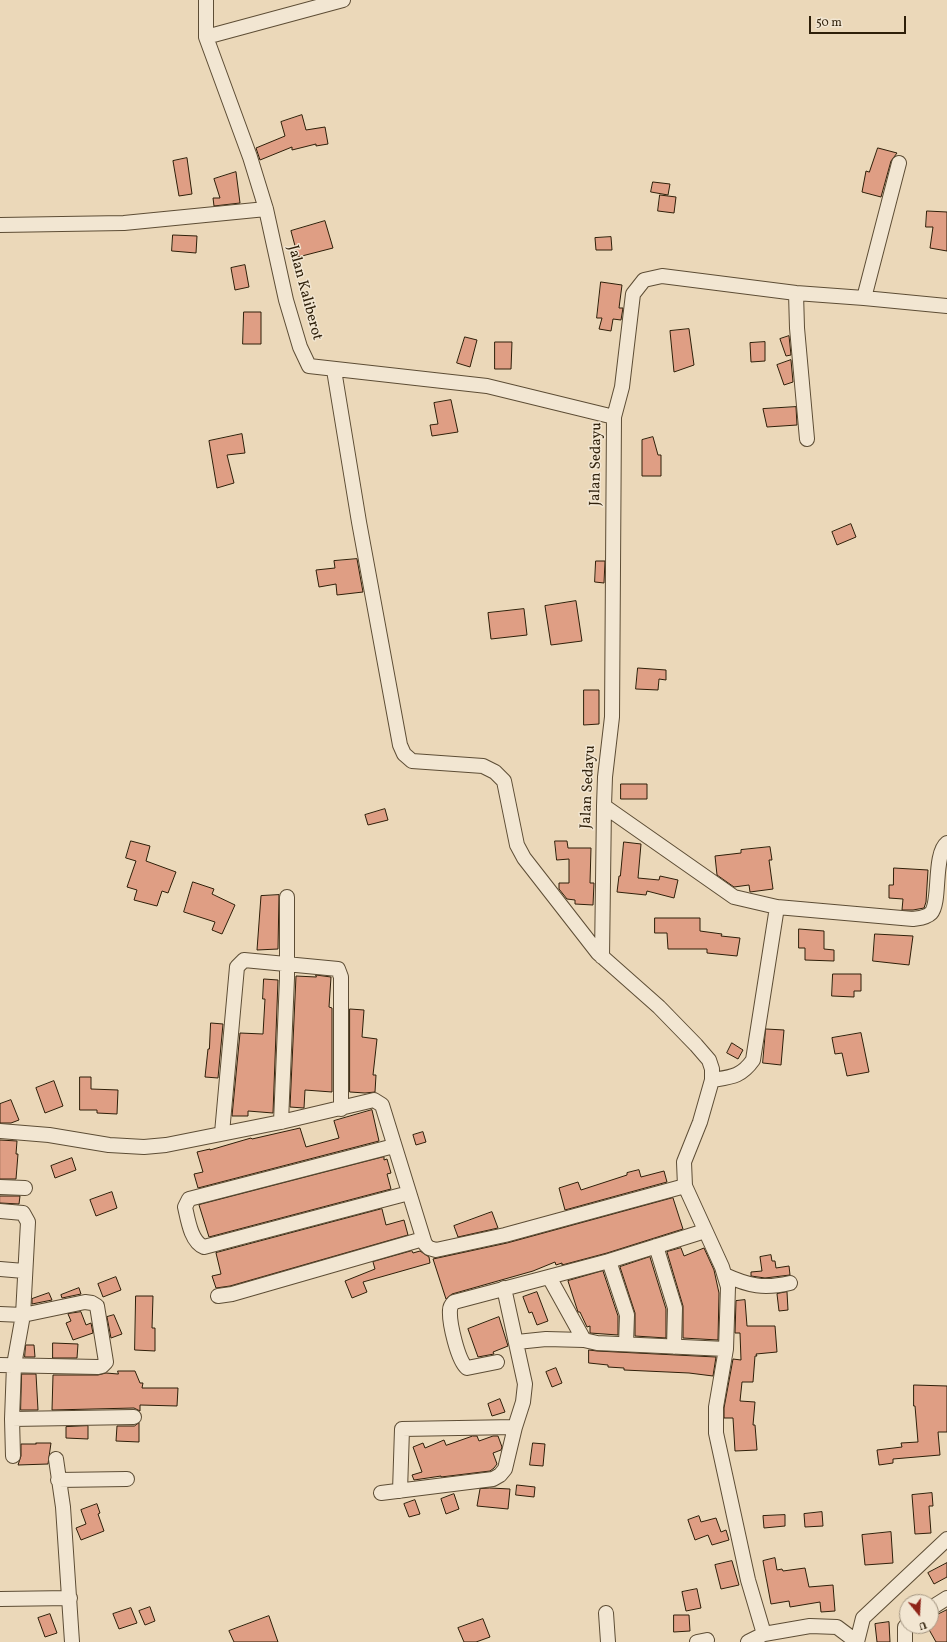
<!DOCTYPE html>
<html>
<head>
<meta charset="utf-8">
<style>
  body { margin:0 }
  #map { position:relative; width:947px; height:1642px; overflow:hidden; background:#ebd8b9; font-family:Vollkorn,serif }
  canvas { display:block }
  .north { position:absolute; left:899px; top:1594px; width:40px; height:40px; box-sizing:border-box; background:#f2e6d2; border:1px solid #a49682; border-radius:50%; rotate:162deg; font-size:11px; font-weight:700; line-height:16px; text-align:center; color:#2e1f09 }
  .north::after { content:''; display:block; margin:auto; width:14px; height:18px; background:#8f2418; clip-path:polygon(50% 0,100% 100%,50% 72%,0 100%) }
  .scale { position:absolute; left:809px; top:16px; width:97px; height:18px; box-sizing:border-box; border:2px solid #2e1f09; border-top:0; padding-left:5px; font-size:12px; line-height:14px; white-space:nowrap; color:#2e1f09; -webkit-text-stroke:3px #f2e6d2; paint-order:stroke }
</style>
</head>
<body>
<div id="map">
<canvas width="947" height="1642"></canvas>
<div class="north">U</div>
<div class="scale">50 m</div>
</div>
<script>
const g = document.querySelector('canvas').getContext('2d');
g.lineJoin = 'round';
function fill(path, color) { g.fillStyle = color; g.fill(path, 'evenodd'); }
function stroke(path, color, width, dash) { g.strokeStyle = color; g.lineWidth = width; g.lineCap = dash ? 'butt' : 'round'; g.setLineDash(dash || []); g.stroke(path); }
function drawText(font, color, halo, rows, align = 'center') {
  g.font = font + ' Vollkorn,serif'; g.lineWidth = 3; g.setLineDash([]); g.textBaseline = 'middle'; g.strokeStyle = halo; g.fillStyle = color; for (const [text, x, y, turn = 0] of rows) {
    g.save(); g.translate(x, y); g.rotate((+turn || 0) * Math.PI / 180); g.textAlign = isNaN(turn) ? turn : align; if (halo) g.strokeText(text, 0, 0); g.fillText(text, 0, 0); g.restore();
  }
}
const building = new Path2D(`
  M302 115 306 130 325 127 328 144 316 146V144L292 150V147L260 160 256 148 285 136 281 122Z
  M878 148 897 153 891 161 881 197 862 192 866 171 869 172Z
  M187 158 192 194 179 196 173 161Z
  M236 172 240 203 214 206 213 198H220L214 179Z
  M653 182 670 184 668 195 651 192Z
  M660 195 676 197 674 213 658 211Z
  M927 211 947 212V251L930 248 933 227H926Z
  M325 221 333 248 298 257 291 231Z
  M173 235 197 236 196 253 172 251Z
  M611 237 612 250H596L595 238Z
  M245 265 249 287 235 290 231 268Z
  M601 282 622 285 619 308H623L621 320 613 319 611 331 599 329 602 318H597Z
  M244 312H261V344H243Z
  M689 329 694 365 674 372 670 331Z
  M789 336 791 355 786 356 780 339Z
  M465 337 477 340 470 367 457 363Z
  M495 342H512L511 369H495Z
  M765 342V361L751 362 750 343Z
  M791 360 793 382 784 385 777 365Z
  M451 400 458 432 432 436 430 425 438 424 434 403Z
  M796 407 797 425 767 427 763 409Z
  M242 434 245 453 227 455 234 483 217 488 209 441Z
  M653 437 658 455H661V476H642V440Z
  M851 524 856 537 837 545 832 532Z
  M357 559 363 592 337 595 336 584 319 587 316 570 335 568 334 561Z
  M596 561H605L604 583 595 582Z
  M576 601 582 641 551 645 545 606Z
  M524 609 527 635 491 639 488 613Z
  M638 668 666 670V680L659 679 658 690 636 689Z
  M584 690H599V724L584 725Z
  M621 784H647V799H621Z
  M385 809 388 820 368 825 365 815Z
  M131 841 150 846 146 861 176 872 168 893 162 891 157 906 134 900 137 890 127 887 136 861 126 858Z
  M555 841H567L568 848H591L590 883H594L593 905 575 904V900L567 899 559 889V883H569V859L557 860Z
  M624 842 641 844 638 878 659 880 660 876 678 880 674 898 647 891 646 895 617 892 619 876H620Z
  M770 847 772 860H769L773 889 750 892 749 885 734 887 717 875 715 856 741 853V850Z
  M894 868 928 870 926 902 924 908 913 910H902L903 899 889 898V885H893Z
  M193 882 214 889 212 894 235 905 222 934 212 930 215 922 184 912Z
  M279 895 278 949 257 950 261 896Z
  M655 918H700V931L722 934 721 936 740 938 737 956 707 953V949H668L667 933H655Z
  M799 929 824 931V949L834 950V961L805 960V948H799Z
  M875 934 913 936 909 965 873 961Z
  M833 974H861V991H854V997L832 996Z
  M316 975 331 977 329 1007 332 1008V1092L305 1090 304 1108 290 1107 296 976 316 977Z
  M264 979 278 980 273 1113 248 1111V1116H232L240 1033 263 1034 265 999H263Z
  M350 1009 364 1010 362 1037 377 1039 373 1075H376L375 1092 365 1093 350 1092Z
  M211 1023 223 1024 218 1078 205 1077 208 1049H209Z
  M766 1029 784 1030 781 1065 763 1063Z
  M861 1033 869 1072 847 1076 842 1053 835 1054 832 1038Z
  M732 1043 743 1050 738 1059 727 1053Z
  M80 1077H91V1089L118 1090 117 1114 97 1113V1110H80Z
  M54 1081 63 1106 45 1113 36 1088Z
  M11 1100 19 1120 11 1123H0V1104Z
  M372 1110 379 1141 198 1188 194 1174 203 1172 197 1152 210 1149V1150L251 1138 252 1139 300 1128 306 1147 339 1138 334 1121Z
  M423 1132 426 1142 416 1145 413 1135Z
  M0 1140 17 1141 16 1154H18L16 1179H0Z
  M384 1157V1160L387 1159 391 1173 387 1174 391 1189 209 1237 199 1205Z
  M72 1158 76 1170 55 1178 51 1166Z
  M639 1170 641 1177 664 1171 667 1182 565 1210 559 1188 578 1182 581 1190 627 1175V1173Z
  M112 1192 117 1208 96 1216 90 1200Z
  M0 1196H20L19 1204 0 1203Z
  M673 1198 683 1229 607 1253 562 1265V1263L556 1265 555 1262 533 1271 452 1294 446 1299 433 1259 507 1243Z
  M382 1209 386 1225 404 1220 408 1235 230 1286 216 1288 212 1276 221 1274 216 1253Z
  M492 1212 498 1228 458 1237 454 1226Z
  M681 1248 684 1256 704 1248 714 1270 719 1293 718 1340 683 1338V1306L667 1252Z
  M412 1251 413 1253 420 1251 429 1257 430 1263 363 1282 367 1292 352 1298 345 1281 375 1269 373 1262Z
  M771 1255 772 1261H775L776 1268 789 1266 790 1275 765 1278 751 1276V1272L762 1271 760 1257Z
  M650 1257 666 1309V1338L635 1336V1313L620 1267Z
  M603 1271 618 1316V1335L590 1333V1326L587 1327 580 1312H578L568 1281Z
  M116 1277 121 1290 103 1297 98 1284Z
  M79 1288 81 1294 62 1298 61 1295Z
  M537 1292 548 1321 537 1325 532 1312 529 1313 523 1297Z
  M787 1292 788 1310 779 1311 777 1294Z
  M49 1293 52 1300 32 1304V1299Z
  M136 1296H153L152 1328H155V1351L135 1350Z
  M745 1300 747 1326H775L777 1352 756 1354 757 1356H755L753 1382H742L740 1401 755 1402 753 1425H755L757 1450 735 1451 733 1418H724V1408L733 1359 741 1360 740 1333H735L736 1301Z
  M81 1312 86 1325 91 1323 93 1333 73 1340 66 1323 71 1321 68 1314Z
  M114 1315 122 1334 111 1338 107 1317Z
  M499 1317 508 1346 493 1352 494 1354 478 1357 468 1329Z
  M53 1343 78 1344 77 1358H53Z
  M26 1345H34L35 1357H25Z
  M589 1350 597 1351 716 1357 713 1376 689 1373 624 1370V1368L608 1367V1365L589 1363Z
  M556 1368 562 1383 552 1387 546 1372Z
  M118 1371H135L140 1383H143L142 1388H178L177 1406 140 1405V1411L134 1408 52 1410 53 1375H98L106 1373 118 1374Z
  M22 1374H36L38 1410H21Z
  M914 1385 947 1386V1432H938L940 1455 893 1459V1463L879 1465 877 1450 902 1447 901 1443 918 1442 915 1406H914Z
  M500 1399 505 1412 492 1416 488 1404Z
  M139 1423V1442L116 1441 117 1426H134Z
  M88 1426V1439L66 1438V1427Z
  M473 1436H477L479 1441 493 1436H498L502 1447 501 1450 493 1453 497 1464 494 1468 490 1471 441 1477V1476L414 1480 412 1475 422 1472 413 1447 423 1443 425 1448 444 1440 446 1445Z
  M36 1443H51L48 1464 18 1465 21 1456V1444H36Z
  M533 1443 545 1444 543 1466 530 1465Z
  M517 1485 535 1487 534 1497 516 1495Z
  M490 1488 510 1489 508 1509 477 1506 480 1489Z
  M932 1493 933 1506H929L931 1533 915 1534 912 1495Z
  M454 1494 459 1509 446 1514 441 1499Z
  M415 1500 420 1514 409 1517 404 1504Z
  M97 1504 100 1513 98 1514 104 1531 81 1540 76 1528 86 1524 81 1510Z
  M822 1512 823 1526 805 1527 804 1514Z
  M785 1515V1526L764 1528 763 1516Z
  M699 1516 701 1522 716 1518 721 1532 726 1530 729 1540 712 1545 708 1535 695 1540 688 1520Z
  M891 1532 893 1563 865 1565 862 1535Z
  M775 1558 777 1570 782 1569 783 1571 805 1568 809 1587 833 1585 835 1611 821 1612 820 1602 790 1607 789 1601 771 1604 763 1561Z
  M732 1561 739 1585 721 1589 715 1565Z
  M947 1563V1577L934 1584 928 1573Z
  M697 1589 701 1608 686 1611 682 1592Z
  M150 1607 155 1621 145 1625 139 1611Z
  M131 1608 137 1623 119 1629 113 1614Z
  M947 1610V1642H936L927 1626H931V1618Z
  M50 1614 57 1633 45 1637 38 1618Z
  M674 1615H689L690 1631 674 1632Z
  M269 1616 278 1642H234L229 1631Z
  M483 1619 490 1637 476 1642H464L458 1628Z
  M889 1622 890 1642H877L875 1624Z`);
const street = new Path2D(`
  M206 0V37L250 157 266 209 286 300 300 347 309 366 487 386 614 417
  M206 37 343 0
  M0 225 124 223 266 209
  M796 293 797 328 807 439
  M864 298 899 163
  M334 370 359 522 400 745 404 754 412 761 483 766 495 772 504 781 517 845 524 858 598 953 659 1007 696 1045 709 1060 712 1069V1080L700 1122 684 1162 685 1186 722 1267 728 1287 726 1349 716 1407V1433L748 1580 764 1634
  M604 806 734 897 777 907 913 919C919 918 926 918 931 913 941 902 933 854 947 843
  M602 957 604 806 605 777 612 717 614 417 622 387 633 294 644 280 662 276 796 293 864 298 947 306
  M712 1080C731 1077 741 1077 753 1060L777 907
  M281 1122 287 978V897
  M0 1131 49 1135 109 1145 144 1147 166 1145 281 1122 374 1100 382 1105 425 1244 429 1248 436 1250 505 1235 685 1186
  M222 1133 237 967 244 960 338 969 341 977V1109
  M394 1146 189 1199 185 1207C188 1220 191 1242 204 1247L409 1193
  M0 1187 25 1188
  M0 1211 23 1213 28 1222 23 1315 14 1365 12 1419 13 1456
  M656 1246 675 1308 674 1347
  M609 1261 627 1315 626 1344
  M0 1269 24 1271
  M725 1275C749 1286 764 1289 790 1283
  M549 1277 584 1340 597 1343 726 1349
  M218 1296 232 1294 423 1239
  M0 1314 23 1315 85 1302 92 1303 97 1306 106 1362 102 1366 98 1367 0 1365
  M517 1342 546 1339 584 1340
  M497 1362 467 1368C458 1361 449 1323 450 1310 450 1307 452 1304 454 1302L609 1261 705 1231
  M12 1419 134 1417
  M56 1459 63 1507 72 1642
  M58 1480 127 1479
  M400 1491 402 1429 515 1427
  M381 1493 493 1479 500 1475 505 1469 515 1427 523 1402 525 1384 504 1288
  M0 1599 70 1598
  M931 1608 947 1598
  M606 1613 608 1642
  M697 1642 707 1640
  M748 1642 764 1634 810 1626 837 1627 857 1642
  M857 1642 863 1618 947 1539
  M905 1642V1627L907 1625`);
const streetNames = [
  ["Jalan Kaliberot",304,293,75],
  ["Jalan Sedayu",597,464,-89],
  ["Jalan Sedayu",589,787,-87]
];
fill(building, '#df9e84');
stroke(building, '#2e1f09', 1);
stroke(street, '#5d4d35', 16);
stroke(street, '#f2e6d2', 14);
drawText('15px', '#2e1f09', '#f2e6d2', streetNames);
</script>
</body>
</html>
